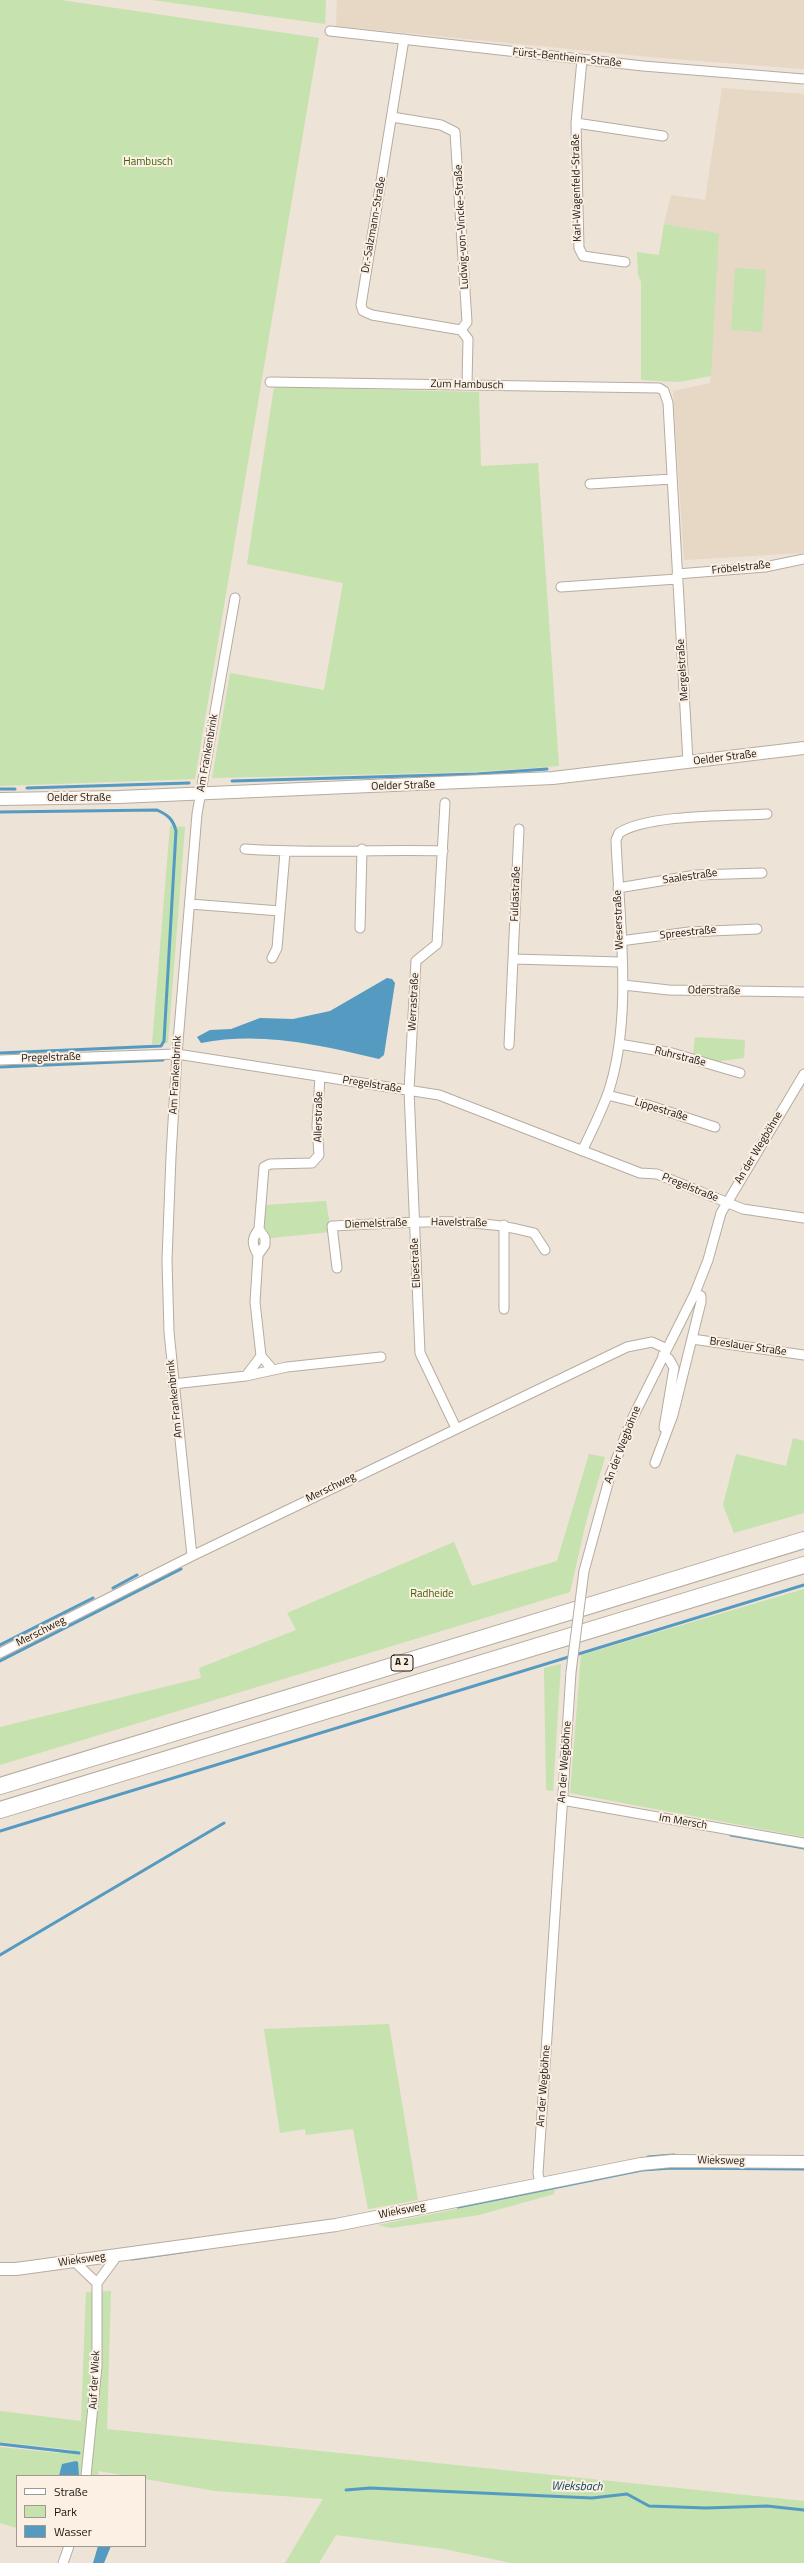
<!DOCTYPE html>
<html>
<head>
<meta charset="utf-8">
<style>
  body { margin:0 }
  #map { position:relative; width:804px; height:2563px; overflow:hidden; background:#ede3d6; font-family:"Titillium Web",sans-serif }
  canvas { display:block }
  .legend { position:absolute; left:16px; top:2475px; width:130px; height:72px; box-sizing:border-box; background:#fbf0e3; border:1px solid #a1998f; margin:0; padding:5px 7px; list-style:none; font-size:12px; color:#1a1612 }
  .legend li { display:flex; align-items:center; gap:8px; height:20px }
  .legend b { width:20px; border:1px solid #a1998f }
</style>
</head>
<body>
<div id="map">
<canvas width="804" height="2563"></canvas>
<ul class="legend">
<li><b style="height:5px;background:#fff"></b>Straße</li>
<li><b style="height:11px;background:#c5e2af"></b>Park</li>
<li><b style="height:11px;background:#549ac1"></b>Wasser</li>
</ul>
</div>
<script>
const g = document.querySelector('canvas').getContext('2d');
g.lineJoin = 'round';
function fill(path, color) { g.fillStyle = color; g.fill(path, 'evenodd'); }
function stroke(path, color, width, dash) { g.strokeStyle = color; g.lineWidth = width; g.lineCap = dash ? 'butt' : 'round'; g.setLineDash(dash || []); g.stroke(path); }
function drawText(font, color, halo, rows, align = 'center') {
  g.font = font + ' "Titillium Web",sans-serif'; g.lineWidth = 4; g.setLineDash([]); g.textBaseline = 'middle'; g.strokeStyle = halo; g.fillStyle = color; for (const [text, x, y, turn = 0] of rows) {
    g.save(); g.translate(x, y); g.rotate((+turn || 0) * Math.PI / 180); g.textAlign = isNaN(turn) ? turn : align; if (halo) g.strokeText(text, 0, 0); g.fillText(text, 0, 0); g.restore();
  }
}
const built = new Path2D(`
  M337 0H804V69L661 58 336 26Z
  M722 88 804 94V553L684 560 673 391 710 383 719 233 664 224 671 195 705 200Z`);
const green = new Path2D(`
  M0 0H61L319 38 195 779 0 786Z
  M152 0H326L325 24Z
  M664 224 719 233 711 376 679 382 641 380V282L638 274 637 252 659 255Z
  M735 268 766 270 762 332 731 330Z
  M274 387 479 392 481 466 538 463 559 766 476 772 212 778 230 673 324 690 343 583 247 564Z
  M170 826 185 827 168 1043 152 1044Z
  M695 1037 745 1040 744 1058 713 1062 693 1056Z
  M326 1201 331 1232 271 1238 264 1226 265 1205Z
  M793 1438 804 1441V1513L734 1533 723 1505 736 1454 786 1466Z
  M589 1454 605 1457 586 1522 570 1592 0 1765V1727L201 1678 199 1668 296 1630 287 1613 454 1542 472 1586 557 1561Z
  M804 1589V1837L570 1793 581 1655Z
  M561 1664 553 1791 546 1790 544 1668Z
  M389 2024 418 2200 368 2209 353 2129 306 2135 305 2129 280 2133 264 2029Z
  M555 2189 554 2194 479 2215 391 2228 378 2225Z
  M111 2291 107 2429 804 2501V2563H511L444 2549 336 2535 319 2563H285L323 2499 215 2491 145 2479V2476H128L99 2471 98 2476H17V2528L0 2523V2447L58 2453 73 2450 0 2442V2411L81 2421 86 2292Z`);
const water = new Path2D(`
  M387 978 392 979 395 983 384 1055 379 1059C321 1045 260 1031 201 1043L197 1037 210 1030 231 1029 260 1018 293 1019 330 1011Z
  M76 2461 78 2462 79 2476H59L62 2464Z
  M98 2546H111L104 2563H93Z`);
const stream = new Path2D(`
  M232 781 477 774 547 769
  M27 788 189 783
  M0 789H15
  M0 812 157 810C168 815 173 819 176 831L164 1041 161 1046 0 1053
  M0 1067 163 1060
  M113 1588 137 1575
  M0 1645 93 1598
  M0 1661 181 1569
  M0 1831 804 1585
  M731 1835 804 1848
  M0 1955 224 1823
  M648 2157 674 2155
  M458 2207 642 2170 671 2168 804 2169
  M132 2259 202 2249
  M0 2444 79 2453
  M346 2490 370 2488 592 2498 627 2494 649 2506 706 2508 767 2506 804 2510`);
const street = new Path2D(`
  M330 31 643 66 804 79
  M404 39 361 305 363 311 372 315 461 330
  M582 60 576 123 579 248 583 256 625 262
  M392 117 441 125 455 132 467 322 461 330
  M576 123 663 136
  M461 330 468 339 467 384
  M270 382 659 388 664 391 668 403 688 762
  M590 484 672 479
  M677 574 765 567 804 559
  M561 587 677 579
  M445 803 437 944 416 961 409 1090 420 1353 456 1428
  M245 849C311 854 377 849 443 851
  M618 888 696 875 762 873
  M190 904 280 911
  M360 928 362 849
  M620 941 689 932 757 929
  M272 958 277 948 285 852
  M513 959 621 962
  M623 985 669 990 804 992
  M619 1044 672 1053 740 1073
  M509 1045 519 829
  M0 1060 177 1054 439 1095 640 1173 657 1174 743 1209 804 1218
  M607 1095 648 1105 715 1127
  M582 1151C591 1133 600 1114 607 1096 634 1020 619 919 616 840L619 833C648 814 731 816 767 814
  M259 1229 265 1238V1245L258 1255 255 1302 261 1356 273 1370
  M258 1255C252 1244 251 1239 259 1229L264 1167 270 1164 312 1163 319 1155 317 1125 320 1076
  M337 1268 332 1226C402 1223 466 1215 534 1233L545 1250
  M504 1309V1225
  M692 1339 804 1355
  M663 1355 669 1359 674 1368 664 1428
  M246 1376 261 1356
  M173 1384 246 1376 287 1367 381 1357
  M655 1463 673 1415 701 1302V1296L695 1293
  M192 1556 169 1332 167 1260 171 1156 177 1054 197 814 235 598
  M584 1571 610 1476 631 1421 695 1293 708 1260 721 1213 804 1074
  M0 1653 192 1556 627 1347 652 1342 667 1349
  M562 1800 804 1843
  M540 2184 538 2173 571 1672
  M78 2261V2265L97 2283
  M86 2476 97 2366V2283L114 2260V2256
  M63 2563 69 2546`);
const secondary = new Path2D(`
  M0 799 119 797 553 778 804 748
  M0 2269H16L336 2225 641 2164 672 2161 804 2162`);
const highway = new Path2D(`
  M0 1786 804 1540
  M0 1810 804 1565`);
const streetBridge = new Path2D(`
  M571 1672 584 1571`);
const shields = [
  [402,1663,22]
];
const shieldNames = [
  ["A 2",402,1663]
];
const streetNames = [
  ["Fürst-Bentheim-Straße",567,58,6],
  ["Karl-Wagenfeld-Straße",577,188,-91],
  ["Dr.-Salzmann-Straße",374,225,-80],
  ["Ludwig-von-Vincke-Straße",462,227,-93],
  ["Zum Hambusch",467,385,1],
  ["Fröbelstraße",741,568,-6],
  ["Mergelstraße",683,670,-94],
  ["Am Frankenbrink",208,753,-80],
  ["Oelder Straße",725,758,-7],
  ["Oelder Straße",403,786,-2],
  ["Oelder Straße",79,798],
  ["Saalestraße",690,877,-8],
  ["Fuldastraße",516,894,-88],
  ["Weserstraße",619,920,-92],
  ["Spreestraße",688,933,-6],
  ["Oderstraße",714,991,1],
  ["Werrastraße",414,1002,-87],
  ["Ruhrstraße",680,1057,14],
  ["Pregelstraße",51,1058,-2],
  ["Am Frankenbrink",176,1075,-87],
  ["Pregelstraße",372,1085,9],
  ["Lippestraße",661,1110,17],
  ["Allerstraße",319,1117,-89],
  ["An der Wegböhne",759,1148,-59],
  ["Pregelstraße",690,1188,22],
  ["Havelstraße",459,1223,1],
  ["Diemelstraße",376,1224,-2],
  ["Elbestraße",416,1263,-93],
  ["Breslauer Straße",748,1347,8],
  ["Am Frankenbrink",175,1399,-96],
  ["An der Wegböhne",623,1445,-69],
  ["Merschweg",331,1488,-26],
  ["Merschweg",41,1632,-27],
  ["An der Wegböhne",565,1762,-86],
  ["Im Mersch",683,1822,10],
  ["An der Wegböhne",544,2086,-86],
  ["Wieksweg",721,2161,1],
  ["Wieksweg",402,2211,-11],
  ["Wieksweg",82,2260,-8],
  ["Auf der Wiek",95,2380,-87]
];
const parkNames = [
  ["Hambusch",148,162],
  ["Radheide",432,1594]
];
const waterNames = [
  ["Wieksbach",577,2487,1]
];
fill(built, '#e7d7c5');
fill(green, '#c5e2af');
fill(water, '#549ac1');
stroke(stream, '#549ac1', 3);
stroke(street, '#b6aca0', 11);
stroke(secondary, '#b6aca0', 14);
stroke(highway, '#b6aca0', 18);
stroke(street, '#fff', 9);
stroke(secondary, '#fff', 12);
stroke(highway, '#fff', 16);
stroke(streetBridge, '#b6aca0', 11, []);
stroke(streetBridge, '#fff', 9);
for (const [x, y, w] of shields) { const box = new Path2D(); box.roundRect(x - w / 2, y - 8, w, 16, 3); g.fillStyle = '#fbf0e3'; g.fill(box); stroke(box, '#1a1612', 1); }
drawText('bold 10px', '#1a1612', null, shieldNames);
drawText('11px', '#1a1612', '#fbf0e3', streetNames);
drawText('11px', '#3b6306', '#fbf0e3', parkNames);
drawText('italic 12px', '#003d58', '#fbf0e3', waterNames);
</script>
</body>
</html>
